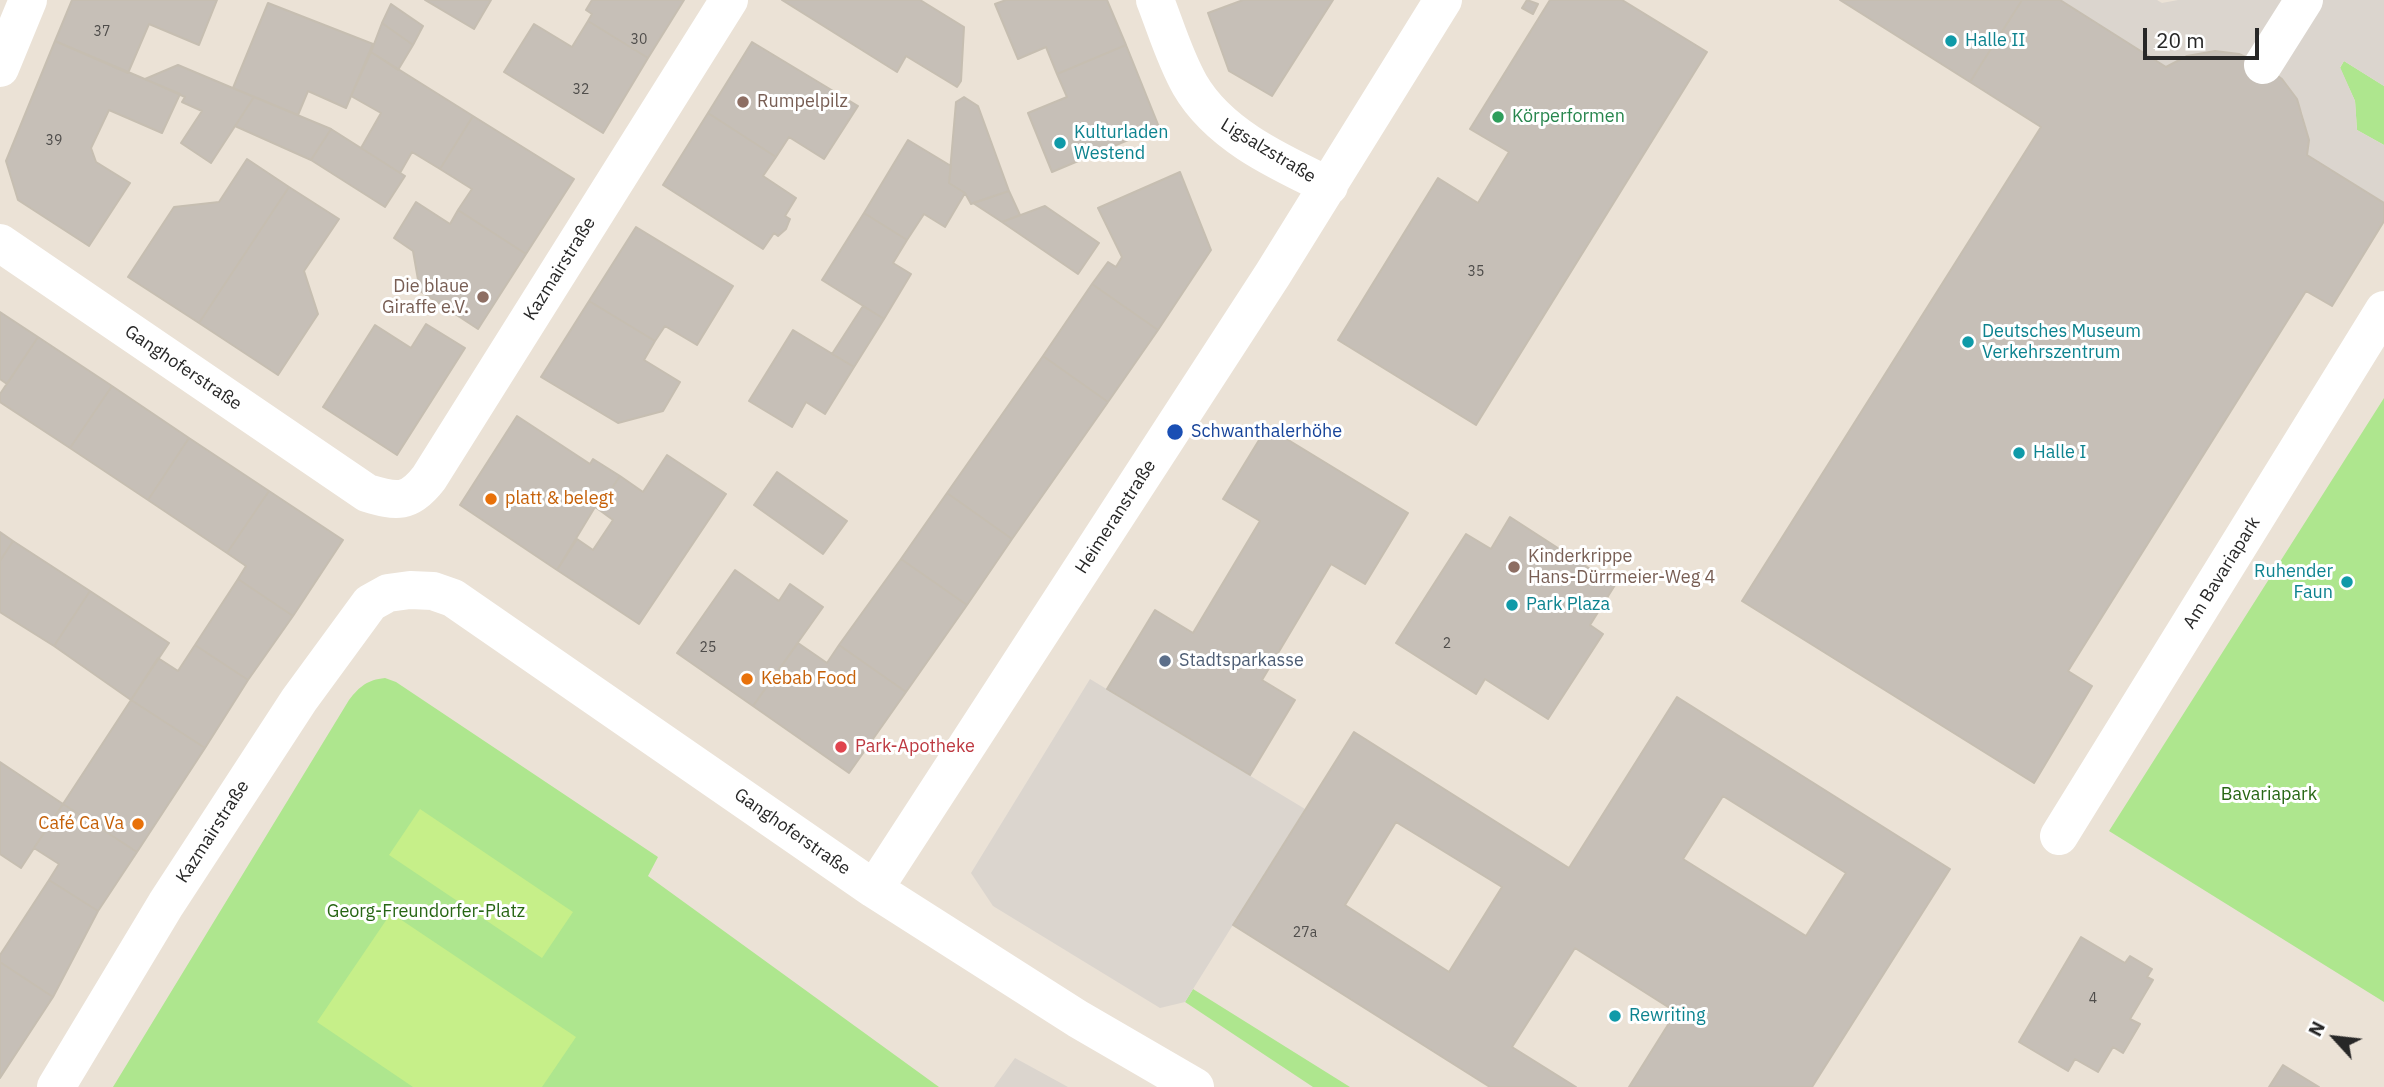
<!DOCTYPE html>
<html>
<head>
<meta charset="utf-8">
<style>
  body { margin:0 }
  #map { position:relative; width:2384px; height:1087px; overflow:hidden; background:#ebe2d6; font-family:"IBM Plex Sans",sans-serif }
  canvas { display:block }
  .north { position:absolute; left:2300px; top:1003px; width:70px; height:70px; -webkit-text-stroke:5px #fff; paint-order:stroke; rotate:297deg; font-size:19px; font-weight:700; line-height:28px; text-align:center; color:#272727 }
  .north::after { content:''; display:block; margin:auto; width:24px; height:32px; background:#272727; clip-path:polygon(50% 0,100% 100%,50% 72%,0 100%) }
  .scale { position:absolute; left:2143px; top:28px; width:116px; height:32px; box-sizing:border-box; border:4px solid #272727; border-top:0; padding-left:9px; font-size:21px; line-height:24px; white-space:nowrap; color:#272727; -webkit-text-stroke:5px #fff; paint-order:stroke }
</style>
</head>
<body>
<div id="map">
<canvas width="2384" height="1087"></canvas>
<div class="north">N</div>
<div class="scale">20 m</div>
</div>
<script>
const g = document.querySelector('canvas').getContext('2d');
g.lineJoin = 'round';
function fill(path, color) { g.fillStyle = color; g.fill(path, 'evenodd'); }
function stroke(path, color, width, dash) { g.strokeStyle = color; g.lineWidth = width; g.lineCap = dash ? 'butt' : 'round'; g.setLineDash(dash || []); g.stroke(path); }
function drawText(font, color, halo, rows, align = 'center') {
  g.font = font + ' "IBM Plex Sans",sans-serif'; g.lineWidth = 6; g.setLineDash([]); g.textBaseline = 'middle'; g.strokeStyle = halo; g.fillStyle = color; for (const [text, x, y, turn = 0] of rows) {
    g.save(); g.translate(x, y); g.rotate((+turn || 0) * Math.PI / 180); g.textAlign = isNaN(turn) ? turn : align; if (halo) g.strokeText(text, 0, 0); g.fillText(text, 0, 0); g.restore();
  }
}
const green = new Path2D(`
  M2344 61 2384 86V145L2357 130 2355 101 2340 68Z
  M2384 398V1002L2109 831Z
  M385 678 396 682 658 857 648 876 939 1087H113L349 700C360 686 367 680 385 678Z
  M1193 989 1350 1087H1313L1185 1002Z`);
const pitch = new Path2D(`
  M420 809 573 912 542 958 389 855Z
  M391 913 576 1037 542 1087H413L317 1022Z`);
const plaza = new Path2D(`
  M2060 0H2157L2162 3 2178 0H2384V86L2344 61 2340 67 2355 101 2357 130 2384 145V203L2307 155 2309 140 2302 112 2290 89 2273 72 2239 54 2215 51 2187 56 2166 67Z
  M1090 679 1305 809 1185 1002 1160 1008 993 906 971 873Z
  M1015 1058 1068 1087H994Z`);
const building = new Path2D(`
  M72 0H217L199 45 149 24 128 73 55 41Z
  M425 0H491L474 29Z
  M592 0H684L648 58 588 21 592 14 586 10Z
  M782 0H920L964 27 961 81 957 87 906 56 897 72Z
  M1006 0H1107L1126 45 1057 74 1046 47 1018 59 995 4Z
  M1243 0H1333L1272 96 1229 71 1208 13Z
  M1527 0 1538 4 1533 14 1522 8Z
  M1550 0H1622L1707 52 1476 425 1338 340 1438 178 1478 203 1509 152 1470 129Z
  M1840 0H2022L1970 82Z
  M2022 0H2060L2166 67 2187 56 2215 51 2239 54 2263 65 2282 79 2297 99 2309 140 2307 155 2384 203V221L2332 306 2306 291 2068 671 2092 686 2034 783 1742 601 2041 127 1970 82Z
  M268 3 373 44 346 108 308 91 298 115 233 88Z
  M391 4 423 26 413 45 382 23Z
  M588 21 648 58 603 133 504 72 534 24 572 47Z
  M382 23 413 45 398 70 371 52Z
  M55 41 180 94 162 133 109 110 91 148 96 162 130 183 89 246 18 200 6 161Z
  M752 42 858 106 824 159 789 137 776 157 708 113Z
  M1126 45 1159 127 1052 172 1028 113 1067 97 1057 74Z
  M371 52 473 116 440 169 412 152 400 173 361 148 381 113 351 96Z
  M178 65 254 97 211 163 181 143 202 111 182 102 185 97 145 79Z
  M254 97 331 129 311 160 235 126Z
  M964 97 978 106 1009 191 971 204 965 193 949 183 956 102Z
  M708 113 776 157 763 176 796 198 785 216 790 219 786 229 778 236 774 233 763 249 663 185Z
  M473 116 574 179 526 254 458 210 472 189 440 169Z
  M331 129 405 176 385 207 311 160Z
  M908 140 951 166 949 183 965 193 945 227 924 214 907 240 864 213Z
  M247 159 289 187 199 323 128 277 174 207 219 202Z
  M1180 172 1211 250 1158 330 1092 284 1108 262 1116 267 1122 257 1098 208Z
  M289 187 339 219 304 271 318 314 278 375 199 323Z
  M1009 191 1020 215 1002 222 973 203Z
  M416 202 450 224 458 210 526 254 478 329 420 291 413 251 394 238Z
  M1045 206 1099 243 1078 274 1002 222Z
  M864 213 907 240 893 263 911 274 884 319 822 280Z
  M636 227 733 286 697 345 665 326 655 341 589 301Z
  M1092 284 1158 330 1108 402 1043 356Z
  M589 301 655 341 644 360 680 382 663 411 618 423 541 377Z
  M863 306 884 319 854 367 832 354Z
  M0 312 38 337 7 384 0 379Z
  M426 324 465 348 397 455 323 407 375 325 411 348Z
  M793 330 854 367 825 414 806 402 792 427 749 401Z
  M38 337 112 386 70 448 0 402V394Z
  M1043 356 1108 402 1012 539 947 493Z
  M112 386 189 438 148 500 70 448Z
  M517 416 590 464 593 459 620 476 598 509 595 507 557 570 460 505Z
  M1267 427 1408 513 1365 584 1331 564 1262 680 1295 700 1250 775 1107 689 1155 610 1193 633 1260 521 1223 499Z
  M189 438 269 491 227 553 148 500Z
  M667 455 726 494 639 624 557 570 577 539 593 550 613 520 598 509 620 476 643 492Z
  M777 472 847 521 823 554 754 505Z
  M269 491 343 540 293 616 238 579 246 566 227 553Z
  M947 493 1012 539 967 605 901 559Z
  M1510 517 1615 585 1590 625 1603 634 1548 719 1485 679 1476 694 1396 643 1466 534 1491 549Z
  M0 532 13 541 0 561Z
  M13 541 90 591 54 646 0 612V561Z
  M901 559 967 605 906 692 839 645Z
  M735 570 779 601 790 584 823 607 753 706 677 653Z
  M238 579 293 616 248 680 195 645Z
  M90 591 169 643 131 700 54 646Z
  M798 643 827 663 839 645 906 692 849 773 753 706Z
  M195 645 248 680 205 748 131 700 158 658 178 671Z
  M1677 697 1950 869 1812 1087H1629L1676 1012 1575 948 1512 1047 1576 1087H1490L1233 925 1354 732 1569 868ZM1723 796 1846 873 1806 936 1683 859ZM1396 822 1502 887 1449 972 1345 905Z
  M131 700 205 748 137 852 63 804Z
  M0 762 63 804 21 868 0 854Z
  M63 804 137 852 98 911 49 880 59 864 34 848Z
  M49 880 98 911 53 997 0 962V955Z
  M2081 937 2125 963 2130 956 2152 969 2147 977 2153 980 2130 1019 2140 1024 2123 1053 2113 1047 2098 1072 2075 1059 2068 1071 2019 1042Z
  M0 962 53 997 0 1078Z
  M2283 1065 2319 1087H2269Z`);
const minor = new Path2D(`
  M1155 0C1166 28 1175 59 1190 85 1219 135 1279 162 1329 186
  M2263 65 2304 0
  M0 68 28 0
  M0 243 367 493C397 502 409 504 429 478L729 0
  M2059 836 2384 310
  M874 889 1273 274 1443 0
  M56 1087 166 904 299 700 370 603 388 593 410 590 433 591 453 598 874 889 1078 1019 1195 1087`);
const markers = [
  [1951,41,7,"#0f9aa8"],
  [743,102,7,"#8d6e63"],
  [1498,117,7,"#2e9e5b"],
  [1060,143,7,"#0f9aa8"],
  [483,297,7,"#8d6e63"],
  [1968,342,7,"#0f9aa8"],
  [1175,432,9,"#1a4fb4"],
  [2019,453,7,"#0f9aa8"],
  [491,499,7,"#e8710a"],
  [1514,567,7,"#8d6e63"],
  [2347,582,7,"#0f9aa8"],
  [1512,605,7,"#0f9aa8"],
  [1165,661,7,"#5c6f8a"],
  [747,679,7,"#e8710a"],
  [841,747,7,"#e0444e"],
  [138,824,7,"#e8710a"],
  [1615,1016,7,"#0f9aa8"]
];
const numberNames = [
  ["37",102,32],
  ["30",639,40],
  ["32",581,90],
  ["39",54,141],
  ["35",1476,272],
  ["2",1447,644],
  ["25",708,648],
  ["27a",1305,933],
  ["4",2093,999]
];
const cultureNames = [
  ["Halle II",1965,41],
  ["Kulturladen",1074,133],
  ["Westend",1074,154],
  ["Deutsches Museum",1982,332],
  ["Verkehrszentrum",1982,353],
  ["Halle I",2033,453],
  ["Ruhender",2333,572,"right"],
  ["Faun",2333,593,"right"],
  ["Park Plaza",1526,605],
  ["Rewriting",1629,1016]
];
const educationNames = [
  ["Rumpelpilz",757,102],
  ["Die blaue",469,287,"right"],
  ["Giraffe e.V.",469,308,"right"],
  ["Kinderkrippe",1528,557],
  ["Hans-Dürrmeier-Weg 4",1528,578]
];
const leisureNames = [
  ["Körperformen",1512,117]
];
const streetNames = [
  ["Ligsalzstraße",1268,151,31],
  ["Kazmairstraße",560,269,-58],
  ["Ganghoferstraße",183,368,34],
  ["Heimeranstraße",1116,517,-57],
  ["Am Bavariapark",2222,573,-58],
  ["Kazmairstraße",213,832,-57],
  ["Ganghoferstraße",792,832,35]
];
const transitNames = [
  ["Schwanthalerhöhe",1191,432]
];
const foodNames = [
  ["platt & belegt",505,499],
  ["Kebab Food",761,679],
  ["Café Ca Va",124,824,"right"]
];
const serviceNames = [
  ["Stadtsparkasse",1179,661]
];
const healthNames = [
  ["Park-Apotheke",855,747]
];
const parkNames = [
  ["Bavariapark",2269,795],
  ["Georg-Freundorfer-Platz",426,912]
];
fill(green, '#aee68e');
fill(pitch, '#c6ef89');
fill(plaza, '#dbd5ce');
fill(building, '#c6bfb7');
stroke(building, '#c6beb1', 2);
stroke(minor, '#fff', 38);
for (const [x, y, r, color] of markers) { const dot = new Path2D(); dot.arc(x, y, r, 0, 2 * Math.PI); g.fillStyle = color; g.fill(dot); stroke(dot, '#fff', 2.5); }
drawText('14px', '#4f4d4b', null, numberNames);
drawText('18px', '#0d838f', '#fff', cultureNames, 'left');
drawText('18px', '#785e54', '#fff', educationNames, 'left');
drawText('18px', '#27864d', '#fff', leisureNames, 'left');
drawText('18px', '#272727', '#fff', streetNames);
drawText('18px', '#164399', '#fff', transitNames, 'left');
drawText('18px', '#c56008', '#fff', foodNames, 'left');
drawText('18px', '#4e5e75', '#fff', serviceNames, 'left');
drawText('18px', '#be3a42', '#fff', healthNames, 'left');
drawText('18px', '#276614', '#fff', parkNames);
</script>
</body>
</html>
